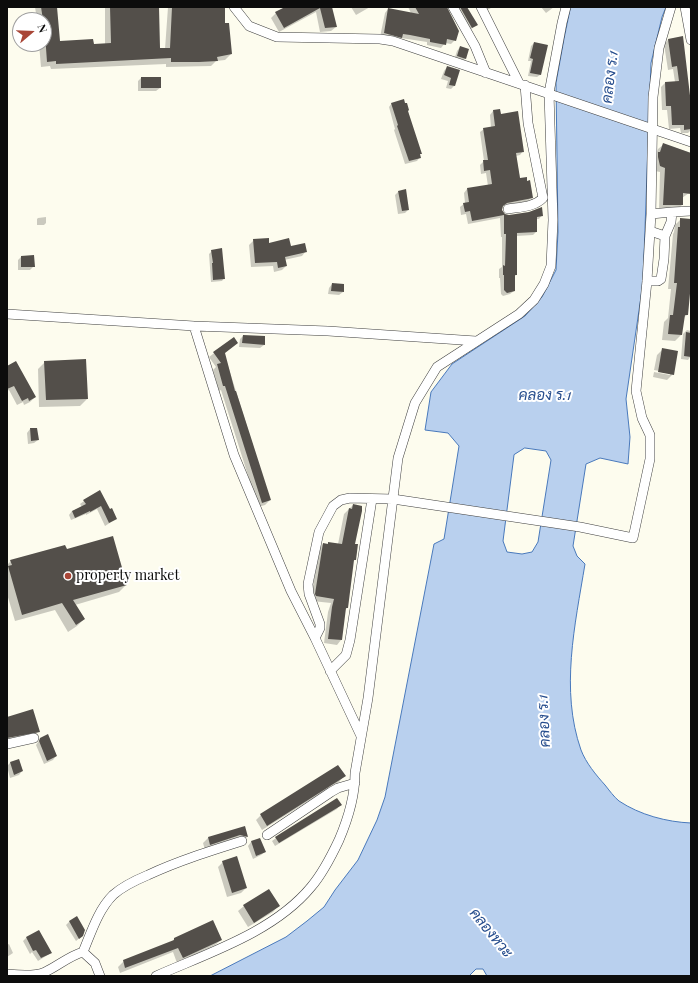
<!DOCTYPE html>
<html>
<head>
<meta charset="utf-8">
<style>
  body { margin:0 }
  #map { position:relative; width:698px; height:983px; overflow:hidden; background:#fdfcee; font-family:"Playfair Display",serif }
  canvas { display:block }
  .frame { position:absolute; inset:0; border:8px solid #0c0c0c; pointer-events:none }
  .north { position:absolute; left:12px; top:12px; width:40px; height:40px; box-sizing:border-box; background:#fff; border:1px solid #9e9e9e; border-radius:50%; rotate:71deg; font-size:11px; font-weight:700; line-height:16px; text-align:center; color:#0c0c0c }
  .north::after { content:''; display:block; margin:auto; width:14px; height:18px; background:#a94637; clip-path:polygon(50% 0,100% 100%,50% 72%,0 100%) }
</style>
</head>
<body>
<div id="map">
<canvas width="698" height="983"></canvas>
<div class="frame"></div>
<div class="north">N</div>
</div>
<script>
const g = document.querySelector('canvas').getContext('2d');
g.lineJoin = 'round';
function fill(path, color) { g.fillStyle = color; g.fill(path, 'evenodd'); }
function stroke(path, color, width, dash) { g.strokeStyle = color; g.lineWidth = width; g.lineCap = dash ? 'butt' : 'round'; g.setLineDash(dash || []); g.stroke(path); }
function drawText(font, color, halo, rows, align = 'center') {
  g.font = font + ' "Playfair Display",Sarabun,serif'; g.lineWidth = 4; g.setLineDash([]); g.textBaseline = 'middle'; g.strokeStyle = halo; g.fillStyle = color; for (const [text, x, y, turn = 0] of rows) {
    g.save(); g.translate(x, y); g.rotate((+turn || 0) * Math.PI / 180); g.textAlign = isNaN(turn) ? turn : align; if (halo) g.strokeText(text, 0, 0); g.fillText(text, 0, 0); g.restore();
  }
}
const water = new Path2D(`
  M571 7H666L662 17 651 63 643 283 626 399 630 437 628 464 600 458 586 464 573 546 577 556 585 564C575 625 560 690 581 750 586 763 596 775 605 785 609 790 614 797 619 801 640 815 667 822 691 823V976H487L483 969H476L469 976H210L286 937 307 921 324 907 335 890 358 860 377 820 385 797 434 544 444 539 459 446 448 433 425 430 431 392 452 364 525 316 542 297 556 270 558 232 556 83 564 39ZM525 448 546 451 551 460 538 542 532 552 522 554 507 552 503 541 514 455Z`);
const shadow = new Path2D(`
  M35 7H56L59 42 93 45 105 44V7H158L159 49H165L168 7H224V24L231 54 225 60 216 61 211 66 166 67V64L51 69 50 66 41 67 39 44H44V20H37Z
  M287 7H331L336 27 331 31 320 32 316 12 279 32 271 18 276 13Z
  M351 7H370L356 15Z
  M408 7H446L455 40 451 44 445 43 441 48 427 45V42L401 38 397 41 380 37 385 13 388 9 411 13Z
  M454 7H466L477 25 468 31Z
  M482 7H493L485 11Z
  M541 7H554L546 13Z
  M682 38 691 111V130L688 133H681L680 128 669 129 667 110H662L661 87 665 83 675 82 673 69 668 70 664 44 668 40Z
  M534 43 540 75 537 77 528 76 531 61H528L531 46Z
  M460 47 468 50 465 59 462 62 454 60 457 51Z
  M447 67 454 86 451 89 446 88 448 81 441 79 444 71Z
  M141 78 160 88 156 91H138V81Z
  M392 103 407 111 421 153 419 155 420 157 417 161 405 164 394 130 395 129 389 107Z
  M493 111H499L500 115 523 151 520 155 516 156 520 179 531 198 528 201 502 206 501 210 505 215H542L539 219H536V232L533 235 516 236V275L514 277V291L510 294 503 296 501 294 500 278H499V269L502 267V237H501L500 218 468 224 466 214 461 215 460 207 465 203 464 193 467 189 488 186 486 173 481 174 480 165 484 161 480 132 484 129 491 128 490 115Z
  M664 144 691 153V188L689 193 682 198V205L677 210H659L660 172 655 171 656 155 658 149Z
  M398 192 408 210 405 213 398 214 395 195Z
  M46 217V223L44 225H37V219L38 218Z
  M681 219 691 220V287L689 288 687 315 683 318 681 335 675 341 662 340 664 322 668 318 671 289H668L673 234 674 232 675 225Z
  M254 240 290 247 306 251 302 256 284 260 286 266 282 270 274 272 273 266 251 267 249 245Z
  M212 251 224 278 222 281 211 282 209 254Z
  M21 257 34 266 30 270H18V260Z
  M332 284 343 292 339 295 328 294 329 288Z
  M687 330 691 331V356L688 360 681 359 683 334Z
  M243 336 264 345 260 348 239 347 240 339Z
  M234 338 237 343 224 353 270 500 265 505 258 507 221 390 219 391 213 370 216 367 209 357Z
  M663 349 673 374 667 380 653 377 654 372 670 375V373L654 370 657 355Z
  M45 362 87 399 80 406 39 407 38 369Z
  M7 369 35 397 30 402 24 405 23 402 17 405 9 390 7 391Z
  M30 429 38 440 34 443 28 444 27 433Z
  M99 492 116 519 105 526 97 509 86 515V514L71 520 69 515 72 511 82 507 80 504 84 501Z
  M353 505 355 560 353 561 347 608 345 610 341 640 337 645 324 643 328 612 331 603 312 601 311 599 319 548 323 544H327L329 543 338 544 344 514Z
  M66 550 126 585 119 592 75 605 84 619 77 626 68 632 55 610 15 621 7 594V565L11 561Z
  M7 718 39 731 31 739 7 743Z
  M40 739 56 756 53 760 44 764 36 745Z
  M19 760 22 771 19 775 10 778 7 766 10 763Z
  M344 776 339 782 262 830 256 820 261 815Z
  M337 799 340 805 337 809 275 846 272 841 276 838Z
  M244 827 247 837 242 842 205 850 203 843 208 838Z
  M259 839 265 852 261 855 253 859 248 846 251 842Z
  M223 862 246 888 241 893 227 897 218 867Z
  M244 906H278L273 912 248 927 238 911Z
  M70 921 82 936 76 941 66 925Z
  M38 932 51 953 38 961 32 952 30 954 23 941 26 938Z
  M174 939 221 940 215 945 177 963 173 952 120 973 118 967 124 961 172 942Z
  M9 944 13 953 7 957V945Z`);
const building = new Path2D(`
  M41 7H57L60 41 93 39 94 44 111 43 110 7H159L160 48H170L172 7H225V23H229L232 54 217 57 218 61 199 62H171V58L56 64V61L47 62 44 20H43Z
  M285 7H332L337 27 325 28 320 8 284 28 275 12Z
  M415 7H447L459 31 456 41 447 39 446 45 430 42V39L410 35 403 34 402 38 384 33 388 8 419 14Z
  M460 7H467L478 25 472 28Z
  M683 36 691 104V129L684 130V125H672L671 106H666L665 82 679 81 677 66 672 67 668 39Z
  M534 42 548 45 541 75 530 73 533 59 530 58Z
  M460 46 469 49 466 59 457 56Z
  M447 66 460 70 455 86 449 85 451 78 444 75Z
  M141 77H161V88H141Z
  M404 99 405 103H407L409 110 408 111 422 154H420L421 158 409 161 397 126 398 125 391 103Z
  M500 109 501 114 518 111 524 152 516 153 520 178 527 177V181L530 180 533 198 507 203 503 206 502 210 505 214 509 215 529 212 542 207 543 216 537 217V232L517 233V275H515V291L507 293 504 290V275H503V265L505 266 506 234H504V215L472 221 470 211 465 212 463 203 469 202 467 188 492 184 490 170 484 171 483 160H488L483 128 495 126 493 110Z
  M663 143 691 153V194L683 193V205H663L665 168 660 166 658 157V152H660Z
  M406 189 409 210 402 211 398 191Z
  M680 218 691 219V283L688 315H685L682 335 668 334 670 315H673L677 283H674L678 227H680Z
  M269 238V243L289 238 291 246 305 243 307 252 285 257 287 266 278 268 277 262 255 263 253 239Z
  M222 248 225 279 213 280 212 263H213L211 250Z
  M34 255 35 267H21V256Z
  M332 283 344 284V292L331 291Z
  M686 332 691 333V357L684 356Z
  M243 335 265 336V345L242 343Z
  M234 337 238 343 225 353 235 391H236L271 500 262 503 225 386H223L217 364 221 363 213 352Z
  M662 348 678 351 674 375 658 372Z
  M86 359 88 399 46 400 44 361Z
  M16 361 36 397 29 401 28 398 22 401 14 386 7 389V366Z
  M30 428H37L39 440 31 441Z
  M100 490 110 509 112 508 117 519 109 523 101 506 90 512V511L75 518 72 511 86 504 83 500Z
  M353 504 362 506V511L355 544H358L356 560H354L348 608H346L342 640 328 639 332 607 334 599 316 596 315 594 323 543 328 544V542L342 544 349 508 352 509Z
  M113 536 127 585 73 600 85 619 76 625 62 603 22 615 8 566 12 565 10 560 65 545 67 549Z
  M33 709 40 732 7 738V717Z
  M48 734 57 756 47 761 39 741 40 738Z
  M19 759 23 771 14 775 10 762Z
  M338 765 346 776 267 826 260 814Z
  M337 798 342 805 279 843 275 837Z
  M245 826 248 837 240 835 210 845 208 837Z
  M260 838 266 852 256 856 251 841Z
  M237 856 247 888 232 893 222 861Z
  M269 889 280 906 254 923 243 905Z
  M77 916 85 930 83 936 79 939 69 921Z
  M213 920 222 940 183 958 178 948 125 968 123 960 174 940V938Z
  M39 930 52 953 41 958 36 950 33 951 26 937Z`);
const minor = new Path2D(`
  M234 7 249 26 277 37 380 39 393 41 691 142
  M453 7 475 46 486 73
  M481 7 519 83
  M685 7 691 40
  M508 209C521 207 534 207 543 198L528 123 525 85
  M651 214 672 212
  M665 236 671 222 672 212 691 211
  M647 281H658L661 279 664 259 665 236 650 231
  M7 314 194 326 328 331 476 341
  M194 326 234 455 291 591 315 638 361 736
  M315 638 320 628V624L309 594 308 584 319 532 333 506 341 500 350 498 393 499 580 527 633 538 650 459V435L642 418 636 391 647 281 651 214 653 97 659 48 671 7
  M330 671 346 655 350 640 372 499
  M7 744 34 738
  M267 835 331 792 338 788 355 783
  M83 952C91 933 98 910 113 895 123 886 136 880 148 875 178 861 210 851 242 841
  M7 974C18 975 34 977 45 972 58 966 69 956 83 952L95 963 100 976
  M156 976C208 953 274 932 311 887 323 873 331 857 339 840 348 819 355 796 355 773L368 698 398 458 415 403 437 367 519 314 534 300 544 284 551 266 553 220 549 93 562 23 566 7`);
const markers = [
  [68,576,4,"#a94637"]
];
const poiNames = [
  ["property market",76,576]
];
const waterNames = [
  ["คลอง ร.1",610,77,-83],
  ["คลอง ร.1",545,395],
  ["คลอง ร.1",544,721,-93],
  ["คลองหวะ",491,933,51]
];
fill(water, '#b9d0ee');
stroke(water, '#4979bb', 1);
fill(shadow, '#0003');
fill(building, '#534f4a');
stroke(minor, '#3f3f3f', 10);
stroke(minor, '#fff', 9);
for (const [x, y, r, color] of markers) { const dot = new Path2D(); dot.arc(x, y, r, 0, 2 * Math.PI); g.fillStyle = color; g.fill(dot); stroke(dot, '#fff', 1.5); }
drawText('14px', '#0c0c0c', '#fff', poiNames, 'left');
drawText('italic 15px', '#264d8d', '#fff', waterNames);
</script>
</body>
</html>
